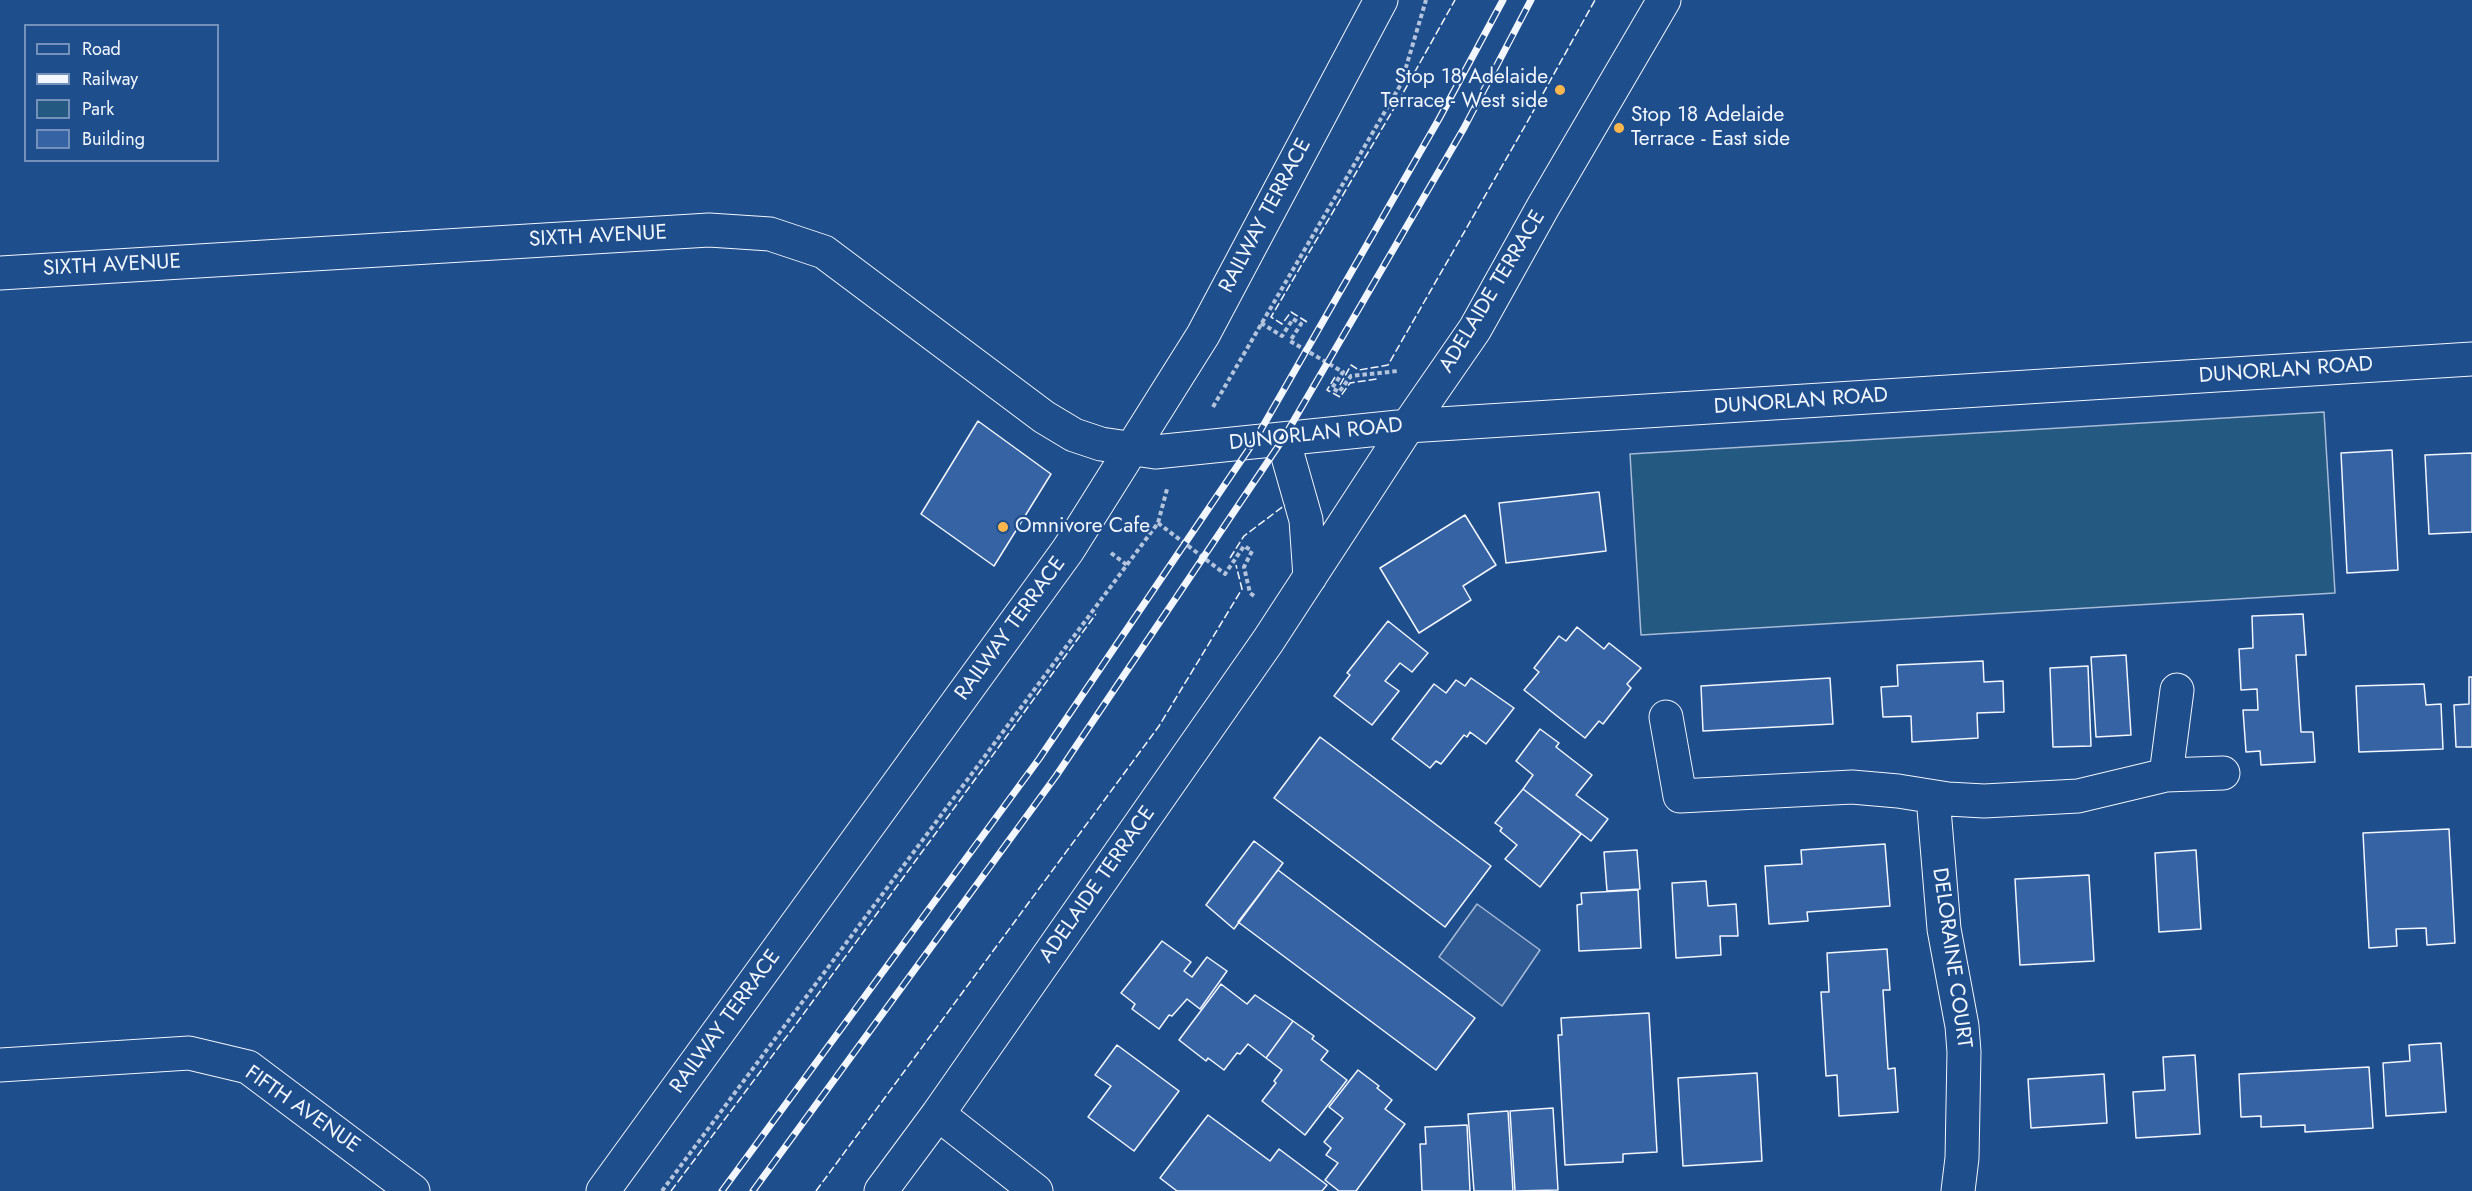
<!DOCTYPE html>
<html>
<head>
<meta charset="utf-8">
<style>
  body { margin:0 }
  #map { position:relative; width:2472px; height:1191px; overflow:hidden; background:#1f4e8c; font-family:Jost,sans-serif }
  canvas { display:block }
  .legend { position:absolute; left:24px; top:24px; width:195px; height:138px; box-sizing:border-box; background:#1f4e8c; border:2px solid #7391ba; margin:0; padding:8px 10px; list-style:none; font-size:18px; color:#f2f6ff }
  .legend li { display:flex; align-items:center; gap:12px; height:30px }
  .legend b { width:30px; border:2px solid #7391ba }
</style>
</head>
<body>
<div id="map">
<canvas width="2472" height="1191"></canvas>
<ul class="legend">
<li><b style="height:8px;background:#1f4e8c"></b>Road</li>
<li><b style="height:8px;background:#f2f6ff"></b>Railway</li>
<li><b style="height:16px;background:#245a82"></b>Park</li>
<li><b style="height:16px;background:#3563a3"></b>Building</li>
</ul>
</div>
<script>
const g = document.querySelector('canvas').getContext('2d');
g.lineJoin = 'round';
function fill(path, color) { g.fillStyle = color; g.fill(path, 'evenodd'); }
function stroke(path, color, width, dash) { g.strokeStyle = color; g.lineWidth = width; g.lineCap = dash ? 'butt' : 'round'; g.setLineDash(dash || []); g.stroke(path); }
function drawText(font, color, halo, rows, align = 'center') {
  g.font = font + ' Jost,sans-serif'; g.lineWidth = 4.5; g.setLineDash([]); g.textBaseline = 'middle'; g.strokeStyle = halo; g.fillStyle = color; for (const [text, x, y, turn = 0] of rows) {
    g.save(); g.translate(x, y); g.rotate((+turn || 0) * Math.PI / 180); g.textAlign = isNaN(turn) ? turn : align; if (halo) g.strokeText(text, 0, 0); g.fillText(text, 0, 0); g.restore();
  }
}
const green = new Path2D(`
  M2324 412 2335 593 1641 635 1630 454Z`);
const parking = new Path2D(`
  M1477 904 1540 950 1502 1006 1439 957Z`);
const building = new Path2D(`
  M978 421 1051 474 994 566 921 514Z
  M2392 450 2398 570 2347 573 2341 453Z
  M2472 453V532L2429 534 2425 455Z
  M1599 492 1606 551 1506 563 1499 503Z
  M1465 515 1496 565 1463 586 1471 600 1419 633 1380 568Z
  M2303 614 2306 655H2296L2301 732H2313L2315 762 2261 765 2260 751 2246 752 2243 710H2258L2257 689 2241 690 2239 649 2253 648 2252 616Z
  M1388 621 1428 653 1412 672 1400 663 1385 681 1399 691 1372 725 1334 696 1350 675 1347 673Z
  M1577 627 1604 649 1609 643 1641 668 1627 684 1631 688 1603 724 1599 721 1585 738 1524 690 1539 672 1534 668 1559 636 1566 641Z
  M2126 655 2131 735 2096 737 2091 657Z
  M1983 661 1984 682 2003 681 2004 712 1977 713 1978 738 1912 742 1911 716 1883 717 1881 687 1898 686 1897 665Z
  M2088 666 2091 746 2053 747 2050 668Z
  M2469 677H2472V747H2456L2454 705 2469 704Z
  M1471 678 1514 708 1486 744 1470 732 1467 737 1464 735 1441 764 1436 761 1430 768 1392 739 1434 684 1446 693 1456 680 1465 686Z
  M1830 678 1833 724 1703 731 1701 686Z
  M2424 684 2426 705 2441 704 2443 749 2359 752 2356 686Z
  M1540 729 1559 743 1556 747 1592 775 1576 795 1608 819 1591 841 1523 789 1533 775 1516 761Z
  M1320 737 1491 866 1445 927 1274 798Z
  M1523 789 1581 834 1540 887 1505 859 1517 845 1500 831 1502 828 1495 823Z
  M2449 829 2455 943 2427 945 2426 928 2396 929 2397 946 2369 948 2363 833Z
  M1254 841 1283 863 1234 929 1206 905Z
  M1885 844 1890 906 1807 912 1808 921 1769 924 1765 866 1802 864 1801 850Z
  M1637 850 1640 889 1607 891 1604 852Z
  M2196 850 2201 929 2159 932 2155 853Z
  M1278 870 1475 1018 1436 1070 1238 922Z
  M2089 875 2094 961 2020 965 2015 879Z
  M1706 881 1708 906 1736 904 1738 936H1720L1721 955 1676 958 1672 883Z
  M1638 890 1641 948 1579 951 1577 905 1582 904 1581 893Z
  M1162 941 1191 962 1184 971 1192 977 1207 957 1227 971 1200 1009 1187 999 1172 1016 1169 1015 1159 1029 1132 1009 1135 1004 1121 993Z
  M1887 949 1890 990H1883L1888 1069 1895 1068 1898 1112 1839 1116 1837 1075 1826 1076 1821 992H1829L1827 953Z
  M1221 984 1247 1004 1255 995 1293 1021 1266 1058 1248 1044 1240 1054 1237 1053 1224 1070 1208 1058 1206 1061 1179 1040Z
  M1649 1013 1657 1152 1623 1154V1162L1565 1165 1558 1035H1562L1561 1018Z
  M1293 1021 1314 1036 1312 1039 1328 1051 1321 1060 1347 1080 1305 1135 1262 1101 1276 1083 1274 1081 1282 1070 1266 1058Z
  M2441 1043 2446 1112 2386 1116 2383 1063 2410 1061 2409 1045Z
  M1117 1045 1179 1091 1134 1151 1088 1117 1111 1086 1095 1075Z
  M2195 1055 2200 1134 2136 1138 2133 1092 2165 1090 2163 1057Z
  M2369 1067 2373 1128 2305 1132V1125L2261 1127V1116L2241 1117 2239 1074Z
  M1358 1070 1379 1086 1377 1088 1392 1100 1385 1109 1405 1124 1356 1191H1339L1325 1180 1338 1163 1326 1155 1331 1148 1324 1142 1343 1118 1329 1107Z
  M1757 1073 1762 1161 1683 1166 1678 1078Z
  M2104 1074 2107 1123 2031 1128 2028 1079Z
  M1553 1108 1558 1190 1515 1191 1510 1111Z
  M1508 1111 1513 1191H1474L1468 1114Z
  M1208 1115 1270 1161 1279 1149 1327 1185 1322 1191H1177L1160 1178Z
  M1467 1125 1470 1191H1422L1420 1144H1426L1425 1127Z`);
const path = new Path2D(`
  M1261 323 1282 336 1293 319 1301 324 1290 341 1343 372 1332 388 1339 392 1351 376 1398 371
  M1213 407 1401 84 1426 0
  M1158 523 1225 574 1244 546 1252 551 1244 567 1250 593 1254 596
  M1111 553 1127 565
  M662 1191 1158 523 1167 489`);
const street = new Path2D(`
  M0 273 709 230 770 234 824 252 1044 417 1074 435 1101 444 1155 452 1408 426 2472 359
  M1283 439 1306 520 1310 577
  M1666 717 1680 796 1852 787 1898 791 1948 799 1984 801 2078 796 2166 775 2223 773
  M2166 775 2177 690
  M1933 797 1944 929 1962 1026 1964 1052 1962 1158 1958 1191
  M0 1065 189 1053 248 1067 413 1191
  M938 1114 1036 1191
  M603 1191 1068 550 1203 335 1381 0
  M881 1191 938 1114 1268 641 1408 426 1475 329 1543 207 1664 0`);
const rail = new Path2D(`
  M722 1191 1039 759 1255 440 1439 119 1503 0
  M753 1191 1056 776 1283 439 1464 128 1531 0`);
const fence = new Path2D(`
  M1307 322 1291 312 1282 324 1271 317 1403 93 1455 0
  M1335 377 1327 390 1340 397 1350 383 1377 379
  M1340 385 1351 365 1359 370 1388 365 1525 126 1595 0
  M1230 558 1244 536 1285 505
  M671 1191 802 1016 1096 614
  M816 1191 1159 726 1242 589 1236 565`);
const markers = [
  [1560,90,6,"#ffb74d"],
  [1619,128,6,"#ffb74d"],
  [1003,527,6,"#ffb74d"]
];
const poiNames = [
  ["Stop 18 Adelaide",1548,78,"right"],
  ["Terrace - West side",1548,102,"right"],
  ["Stop 18 Adelaide",1631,116],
  ["Terrace - East side",1631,140],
  ["Omnivore Cafe",1015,527]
];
const streetNames = [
  ["RAILWAY TERRACE",1266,216,-62],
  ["SIXTH AVENUE",598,237,-3],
  ["SIXTH AVENUE",112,266,-3],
  ["ADELAIDE TERRACE",1493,292,-59],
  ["DUNORLAN ROAD",2286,371,-4],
  ["DUNORLAN ROAD",1801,402,-4],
  ["DUNORLAN ROAD",1316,435,-6],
  ["RAILWAY TERRACE",1011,629,-54],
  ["ADELAIDE TERRACE",1098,885,-55],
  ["DELORAINE COURT",1951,958,82],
  ["RAILWAY TERRACE",726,1022,-54],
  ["FIFTH AVENUE",302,1110,35]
];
fill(green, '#245a82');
stroke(green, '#a8bbd7', 1.5);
fill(parking, '#305b95');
stroke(parking, '#a8bbd7', 1.5);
fill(building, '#3563a3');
stroke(building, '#f2f6ff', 1.5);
stroke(street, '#f2f6ff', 35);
stroke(path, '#b3c4dc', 4, [4.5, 3]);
stroke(street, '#1f4e8c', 33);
stroke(rail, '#f2f6ff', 7);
stroke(rail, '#1f4e8c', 4.5, [14]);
stroke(fence, '#f2f6ff', 1.5, [8, 3]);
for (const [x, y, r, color] of markers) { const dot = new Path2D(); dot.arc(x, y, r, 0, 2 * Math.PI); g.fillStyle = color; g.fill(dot); stroke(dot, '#1f4e8c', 2); }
drawText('21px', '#f2f6ff', '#1f4e8c', poiNames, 'left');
drawText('21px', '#f2f6ff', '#1f4e8c', streetNames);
</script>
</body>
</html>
